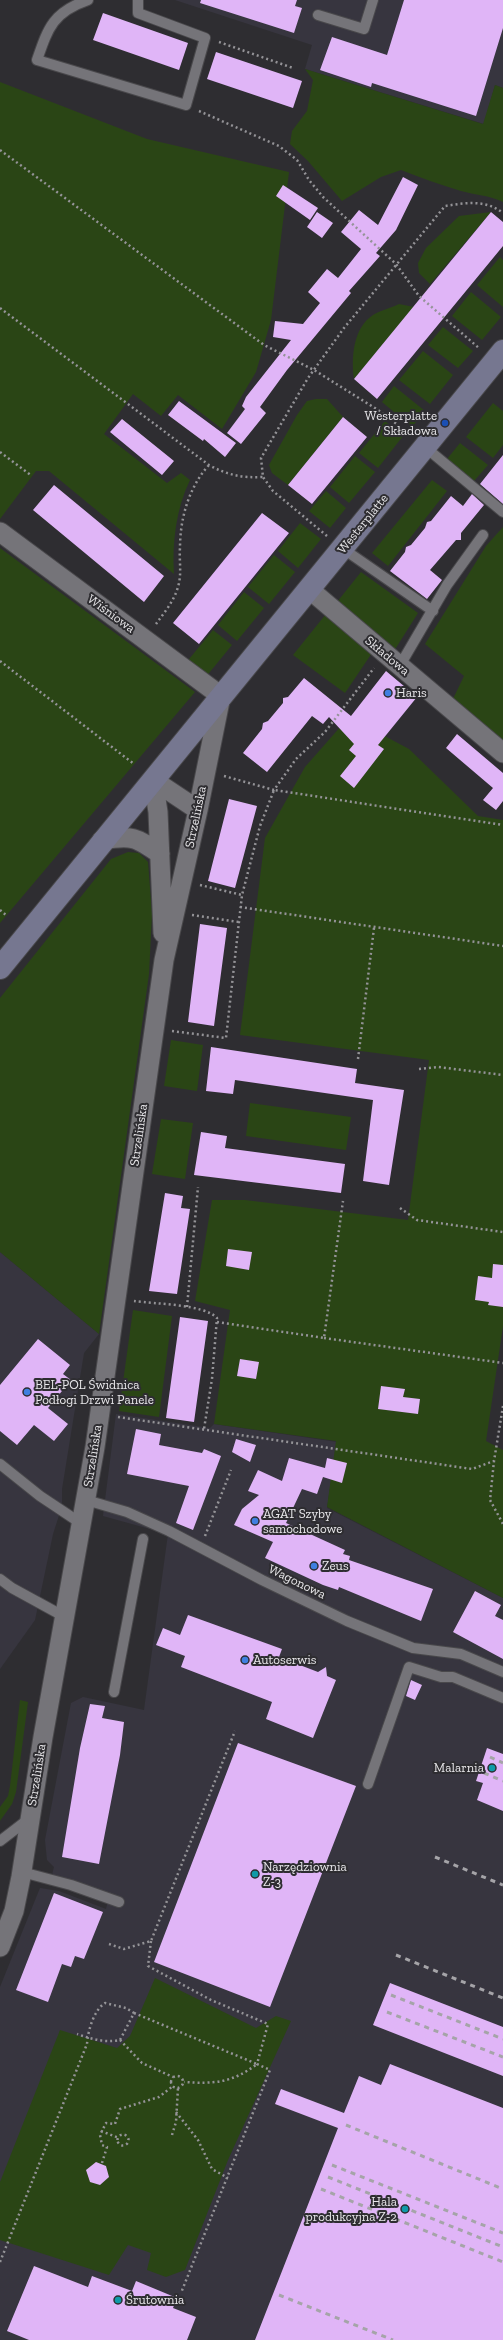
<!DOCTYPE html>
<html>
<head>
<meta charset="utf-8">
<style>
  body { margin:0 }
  canvas { display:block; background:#2e2d31 }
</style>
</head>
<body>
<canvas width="503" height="2340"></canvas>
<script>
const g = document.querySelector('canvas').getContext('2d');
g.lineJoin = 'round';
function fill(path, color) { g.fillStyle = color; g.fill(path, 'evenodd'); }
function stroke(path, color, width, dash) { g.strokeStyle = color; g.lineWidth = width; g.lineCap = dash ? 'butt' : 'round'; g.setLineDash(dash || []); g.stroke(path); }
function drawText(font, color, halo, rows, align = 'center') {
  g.font = font + ' "Zilla Slab",serif'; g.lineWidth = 4; g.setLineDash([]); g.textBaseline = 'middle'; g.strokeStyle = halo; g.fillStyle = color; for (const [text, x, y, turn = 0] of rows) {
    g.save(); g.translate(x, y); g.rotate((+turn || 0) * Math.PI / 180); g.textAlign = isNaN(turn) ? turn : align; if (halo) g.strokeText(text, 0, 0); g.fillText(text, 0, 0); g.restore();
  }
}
const built = new Path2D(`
  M175 0H503V88L495 85 484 124 305 69 312 45Z
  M0 1252 99 1334 84 1353 62 1489V1506L53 1534 35 1620 0 1669Z
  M116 1414 210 1428 214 1424 337 1442 327 1508 503 1598V2340H0V1987L40 1888 59 1891 106 1909 110 1893 52 1875 54 1867 47 1860 45 1840 71 1703 83 1697 144 1710 168 1534 103 1516Z`);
const green = new Path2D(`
  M305 69 483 124 495 85 503 88V202C489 195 475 195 461 191 441 185 421 178 401 170L381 177 342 201 308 161 290 144 292 131 307 111 313 80Z
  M0 82 147 139 289 172 271 320 256 372 222 429 178 395 161 416 133 394 104 434 167 483 181 473 190 480C176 509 172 543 174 574L49 471H36L0 519Z
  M491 212 430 284 419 273 418 263 426 248 459 216Z
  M500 257 503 260V307L477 285Z
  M471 292 501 317 482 340 452 316Z
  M399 304 414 307 354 379C351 358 353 328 373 315 381 310 391 308 399 304Z
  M443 327 473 351 458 368 428 345Z
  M423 351 453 375 430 404 399 380Z
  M394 386 425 411 412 427 382 402Z
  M316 399H327L343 417 288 485 272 473 269 465 297 415 307 401Z
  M493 403 503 411V445L493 458 466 437Z
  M385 421 403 436 378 468 359 453Z
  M460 443 488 465 474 481 447 459Z
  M355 456 375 472 349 503 330 487Z
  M432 480 447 491 388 566 372 553Z
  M326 491 346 508 330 528 309 511Z
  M300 523 321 539 298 568 278 551Z
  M503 527V743L452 701 464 676 425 644 486 546Z
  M0 548 195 692 0 923Z
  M274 555 295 572 269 604 248 587Z
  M361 572 418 613 394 651 337 602Z
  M244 592 264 608 237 641 218 625Z
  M326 614 372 653 345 693 293 655Z
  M213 630 232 645 205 678 185 664Z
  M349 717 409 749 478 816 503 820V1326L486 1441 503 1450V1598L327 1507 336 1441 214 1424 230 1310 195 1301 212 1200H245L408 1220 429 1060 240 1035 265 838 305 767Z
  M128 852 139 853 148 862 152 914 149 974 99 1334 0 1252V998L111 859Z
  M171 1040 203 1045 197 1091 164 1086Z
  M250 1103 351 1117 346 1150 246 1136Z
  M161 1119 193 1123 185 1179 152 1174Z
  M133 1310 172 1316 159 1417 119 1411Z
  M20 1700 28 1702 16 1792 12 1804 0 1821V1807L8 1796 10 1786Z
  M155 1978 256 2028 276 2016 291 2021 228 2160 185 2270 166 2277 147 2270 151 2253 128 2245 109 2275 0 2240V2182L60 2030 117 2048 130 2036Z`);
const building = new Path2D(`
  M201 0H297L295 6 302 8 294 33 200 3Z
  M404 0H503V28L476 116 372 83 371 87 320 70 332 37 387 55Z
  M103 13 188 43 179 70 93 40Z
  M216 52 302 81 293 108 207 79Z
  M403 177 418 185 396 230 376 253 380 256 349 291 351 293 287 370 260 407 266 413 241 444 227 433 245 409 242 406 246 397 291 340 273 337 275 321 303 324 320 303 308 292 327 269 338 278 361 249 341 232 359 210 378 225Z
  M283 185 318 208 310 220 276 196Z
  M317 212 333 223 322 238 307 227Z
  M491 212 503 222V246L377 399 354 379Z
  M179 401 236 443 225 457 204 439 203 441 168 415Z
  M343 417 367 437 312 504 288 485Z
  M122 419 174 461 162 475 110 432Z
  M503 455V504L480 484Z
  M54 485 164 576 144 602 33 510Z
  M472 494 484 505 461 533V540H456L430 570 442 580 427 599 390 571 405 552 406 547 411 545 425 528 427 522 431 521 451 496 463 506Z
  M262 513 289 533 199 644 173 623Z
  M386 671 417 697 378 745 384 749 354 788 340 776 356 756 349 750 354 744 329 717 323 724 312 716 267 772 243 753 262 729 263 723 268 721 283 703V698L288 697 304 678 351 716Z
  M457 734 503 773V801L496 810 483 800 493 788 446 748Z
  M229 799 257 806 235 888 208 881Z
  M200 924 227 928 214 1026 188 1022Z
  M211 1047 357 1069 355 1083 404 1090 389 1185 363 1181 373 1100 235 1080 233 1094 206 1091Z
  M201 1132 227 1136 225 1148 345 1164 341 1193 194 1175Z
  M165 1193 183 1196 181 1208 190 1209 177 1294 149 1291Z
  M228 1249 252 1252 249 1270 226 1266Z
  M493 1264 503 1265V1307L488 1305 489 1302 475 1300 478 1276 492 1278Z
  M180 1317 208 1321 194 1422 166 1418Z
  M38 1339 70 1365 63 1374 71 1380 48 1408 68 1424 54 1441 34 1425 17 1445 0 1431V1385Z
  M240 1359 259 1362 256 1379 237 1376Z
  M381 1386 405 1389 403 1397 420 1399 418 1414 378 1409Z
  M136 1429 161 1434 159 1445 202 1453 204 1449 221 1456 193 1530 176 1523 189 1486 127 1474Z
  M236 1439 256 1445 250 1462 232 1452Z
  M289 1458 325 1468 327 1458 347 1463 342 1483 323 1477 317 1494 302 1489 286 1523 345 1550 343 1554 350 1556 349 1560 433 1589 421 1621 339 1587 338 1590 323 1585 265 1558 273 1542 234 1525 242 1509 259 1495 248 1491 258 1470 282 1481Z
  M475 1591 501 1605 495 1616 503 1620V1659L453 1632Z
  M188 1615 282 1649 279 1657 318 1672 326 1667 327 1676 336 1680 313 1738 266 1719 272 1702 181 1667 185 1656 156 1645 163 1628 180 1635Z
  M411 1680 422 1685 415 1700 406 1696Z
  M90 1704 105 1706 102 1718 124 1722 120 1755 99 1864 62 1857 80 1748Z
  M238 1743 356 1786 270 2007 154 1962Z
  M487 1748 503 1754V1811L477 1800 483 1783 476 1781Z
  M54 1893 103 1912 84 1959 75 1956 71 1967 62 1964 48 2002 16 1990Z
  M390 1983 503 2027V2076L373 2025Z
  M390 2064 503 2108V2340H255L338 2128 275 2104 281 2089 344 2113 359 2076 381 2085Z
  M96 2162 106 2166 109 2177 100 2185 90 2182 86 2170Z
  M34 2266 88 2287 92 2276 132 2291 136 2281 177 2298 173 2308 196 2317 187 2340H29L7 2331Z`);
const path = new Path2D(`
  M219 42 293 68
  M199 111 279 146 297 160 309 180 323 197 396 264 419 296 480 349
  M0 150 264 345 314 370 378 410 410 434
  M0 308 209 465C227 475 242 478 263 477
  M0 452 32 476
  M327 536 273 491 263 477 261 458 308 378 344 328 445 206C465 203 485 199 503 213
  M156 624C164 613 174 601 178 587 182 574 179 561 180 548 180 518 189 487 209 465
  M0 661 134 764
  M224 776 274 790 296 759 325 732 374 668
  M200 885 242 895
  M240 907 503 946
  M0 910 6 915
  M192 915 239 922
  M172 1031 226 1038 242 895 260 826 274 790 503 825
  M358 1059 374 928
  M419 1069 438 1067 503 1075
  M400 1208 417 1220 503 1232
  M134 1301C154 1304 204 1304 217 1318L212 1379 204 1429
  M187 1307 198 1187
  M217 1322 324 1338 343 1201
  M324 1338 503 1363
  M503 1406 494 1461 490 1500 503 1524
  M118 1417 472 1469 494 1461
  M205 1536 231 1470
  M151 1941 148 1966 211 2000 268 2024 257 2064 270 2070 181 2293
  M109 1944 124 1949 151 1941 235 1731
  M134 2013 257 2064C232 2083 214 2084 184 2082
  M120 2040 142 2063 173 2077
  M171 2082a6 6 0 1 1 12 0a6 6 0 1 1-12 0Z
  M176 2112 198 2140 212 2169 228 2178
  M101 2131 119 2138
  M117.5 2140a5.5 5.5 0 1 1 11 0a5.5 5.5 0 1 1-11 0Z
  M172 2135 176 2122 178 2088
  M102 2163 107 2147 102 2145 100 2135 106 2123 115 2124 120 2109 159 2097 173 2086
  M0 2262 87 2044C88 2030 94 2010 105 2003L126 2008 134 2013 120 2040C104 2043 92 2039 77 2034`);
const service = new Path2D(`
  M88 0C53 12 48 28 37 60L186 105 205 38 138 13V0
  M318 15 364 29 373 0
  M425 447 503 512
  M342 548 433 611
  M399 667 447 585 483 535
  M0 1464 40 1496 82 1524
  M86 1500 127 1512 169 1531 262 1580 347 1621 413 1648 461 1654 503 1672
  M0 1579 12 1588 65 1617
  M114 1692 143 1539
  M368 1784 409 1667 441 1677H453L503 1698
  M0 1841 30 1818
  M22 1872 71 1885 119 1902`);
const minor = new Path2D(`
  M0 532 221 696 198 810 164 960 95 1447 43 1737 21 1877 14 1911 0 1947
  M309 589 503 753
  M153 780 158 812 163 933
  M153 780 198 810
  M102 840C132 835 136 837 160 854`);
const secondary = new Path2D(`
  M0 968 503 351`);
const rail = new Path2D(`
  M490 1757 503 1763
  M484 1773 503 1781
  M435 1857 503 1885
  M396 1955 503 1998
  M391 1995 503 2039
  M387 2012 503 2057
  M346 2125 503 2189
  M332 2165 503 2233
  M328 2177 503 2247
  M321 2189 503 2262
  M279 2295 393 2340`);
const markers = [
  [445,423,4,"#1a4fb4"],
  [388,693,4,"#3f7fe0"],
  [27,1392,4,"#3f7fe0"],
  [255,1521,4,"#3f7fe0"],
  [314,1566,4,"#3f7fe0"],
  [245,1660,4,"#3f7fe0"],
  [492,1768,4,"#0f9aa8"],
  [255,1874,4,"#0f9aa8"],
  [405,2209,4,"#0f9aa8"],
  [118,2300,4,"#0f9aa8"]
];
const poiNames = [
  ["Westerplatte",437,416,"right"],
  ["/ Składowa",437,431,"right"],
  ["Haris",396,693],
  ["BEL-POL Świdnica",35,1385],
  ["Podłogi Drzwi Panele",35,1400],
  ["AGAT Szyby",263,1514],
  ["samochodowe",263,1529],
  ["Zeus",322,1566],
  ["Autoserwis",253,1660],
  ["Malarnia",484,1768,"right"],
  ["Narzędziownia",263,1867],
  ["Z-3",263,1882],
  ["Hala",397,2202,"right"],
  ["produkcyjna Z-2",397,2217,"right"],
  ["Śrutownia",126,2300]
];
const streetNames = [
  ["Westerplatte",363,524,-51],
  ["Wiśniowa",111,614,36],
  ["Składowa",387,656,40],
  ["Strzelińska",196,817,-78],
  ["Strzelińska",139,1135,-82],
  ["Strzelińska",93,1456,-81],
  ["Wagonowa",297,1582,26],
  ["Strzelińska",37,1775,-81]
];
fill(built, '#37353f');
fill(green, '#2a4515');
fill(building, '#e0b5f7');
stroke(service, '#49484b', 12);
stroke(minor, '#49484b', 21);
stroke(secondary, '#49484b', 24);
stroke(path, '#949397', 2.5, [2, 3]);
stroke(service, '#757479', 10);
stroke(minor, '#757479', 19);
stroke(secondary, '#767790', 22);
stroke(rail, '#a5a4a8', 3, [5, 5]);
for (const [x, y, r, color] of markers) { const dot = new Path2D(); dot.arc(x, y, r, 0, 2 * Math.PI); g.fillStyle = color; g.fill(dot); stroke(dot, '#2e2d31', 1.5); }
drawText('13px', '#e9e8eb', '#2e2d31', poiNames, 'left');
drawText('13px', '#e9e8eb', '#2e2d31', streetNames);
</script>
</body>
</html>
